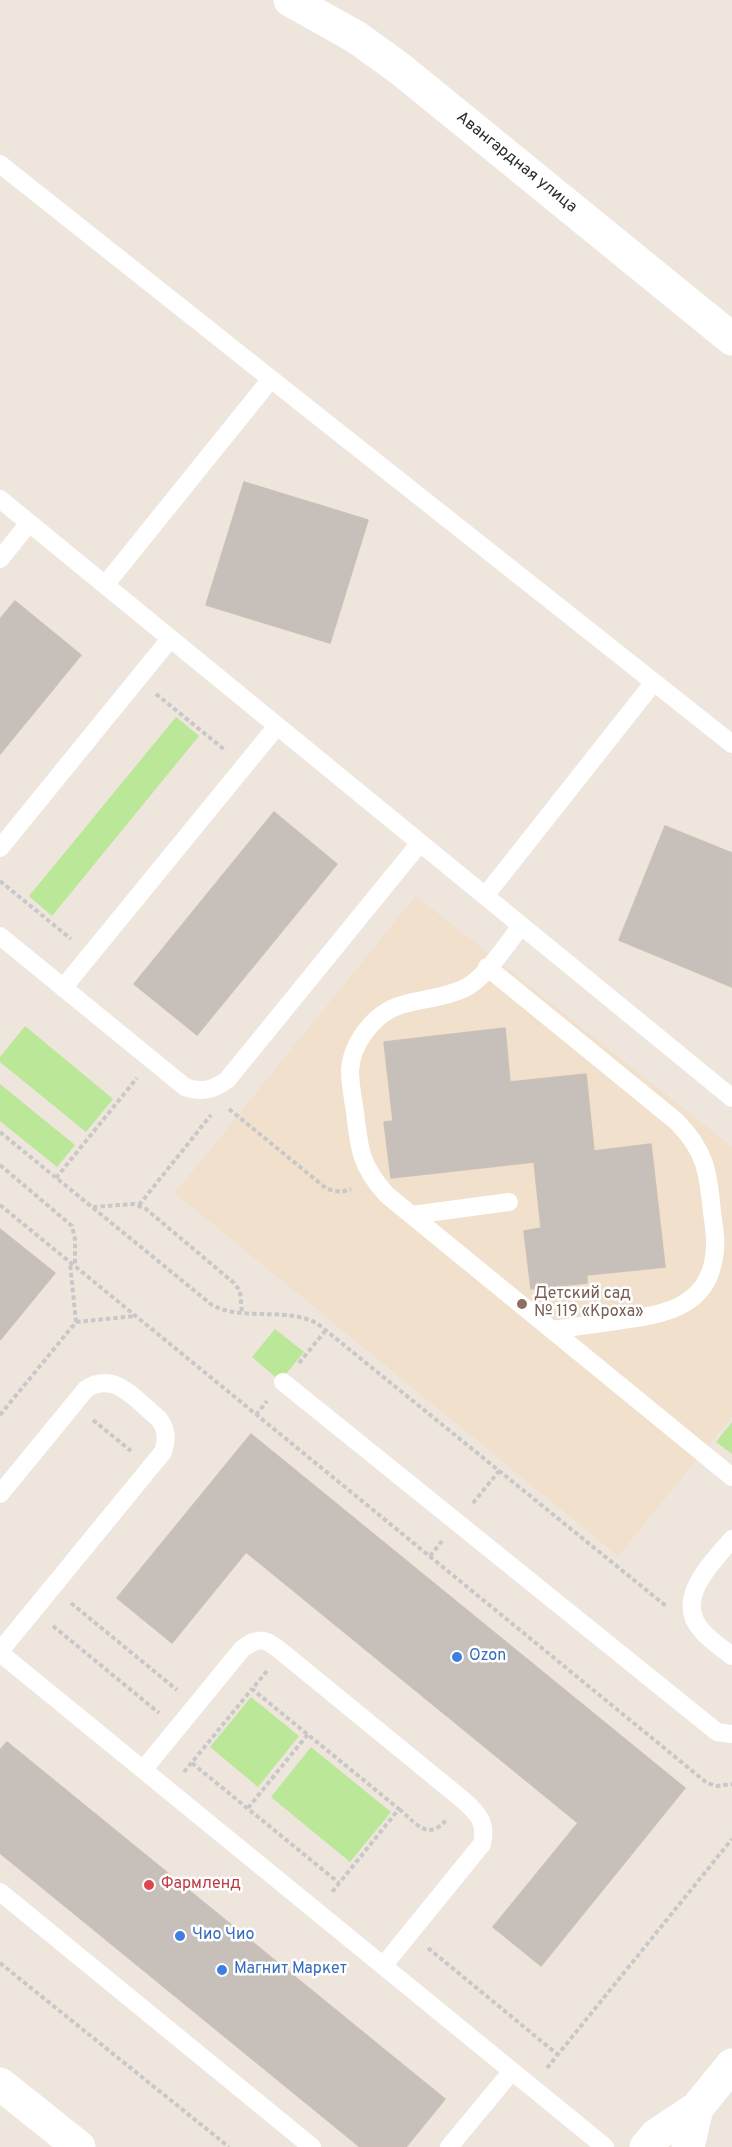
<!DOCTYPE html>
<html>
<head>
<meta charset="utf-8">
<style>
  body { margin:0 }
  canvas { display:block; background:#eee5dd }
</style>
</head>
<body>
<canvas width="732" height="2147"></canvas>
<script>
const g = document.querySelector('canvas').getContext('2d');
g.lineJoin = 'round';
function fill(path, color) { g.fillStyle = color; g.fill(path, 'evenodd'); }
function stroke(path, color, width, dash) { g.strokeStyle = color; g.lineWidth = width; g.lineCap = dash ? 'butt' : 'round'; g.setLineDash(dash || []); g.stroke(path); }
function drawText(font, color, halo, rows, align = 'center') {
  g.font = font + ' Overpass,sans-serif'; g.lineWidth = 5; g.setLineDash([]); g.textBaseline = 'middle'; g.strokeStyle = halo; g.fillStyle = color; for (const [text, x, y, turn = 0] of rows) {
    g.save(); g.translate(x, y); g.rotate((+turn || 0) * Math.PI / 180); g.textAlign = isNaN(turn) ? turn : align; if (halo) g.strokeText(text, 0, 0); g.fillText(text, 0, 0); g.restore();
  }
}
const education = new Path2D(`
  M416 896 732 1147V1416L618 1556 175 1193Z`);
const green = new Path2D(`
  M176 717 199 736 52 916 29 896Z
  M25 1026 113 1099 86 1132 0 1062V1057Z
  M0 1084 75 1145 57 1167 0 1121Z
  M275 1329 304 1352 280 1381 252 1357Z
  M732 1422V1454L716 1442Z
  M251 1697 299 1736 258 1787 210 1747Z
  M311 1747 391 1812 350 1862 271 1797Z`);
const building = new Path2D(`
  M244 482 368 520 330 643 206 605Z
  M15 601 81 655 0 754V619Z
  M274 812 337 864 197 1035 134 984Z
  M665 826 732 853V987L619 940Z
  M505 1028 510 1082 586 1074 594 1151 651 1144 665 1267 587 1275V1283L531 1289 524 1231 541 1228 534 1162 391 1178 384 1122 393 1121 384 1042Z
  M0 1229 55 1273 0 1340Z
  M251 1434 685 1788 541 1966 493 1927 578 1823 246 1552 172 1643 117 1598Z
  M7 1742 445 2099 406 2147H360L0 1853V1750Z`);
const path = new Path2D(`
  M156 694 225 750
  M0 881 71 939
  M229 1109 327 1189 341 1192 351 1189
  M0 1132 212 1305C244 1322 287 1306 318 1324L666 1606
  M0 1165 72 1226 75 1239V1266
  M56 1178 137 1078
  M0 1205 707 1783 717 1786 732 1784
  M139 1205 211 1115
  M93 1207 134 1204 146 1209 234 1283 240 1291 242 1312
  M76 1322 135 1316
  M299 1363 326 1330
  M0 1415 76 1322 70 1263
  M256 1415 267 1401
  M93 1420 131 1451
  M473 1503 499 1471
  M430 1556 442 1541
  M71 1603 177 1690
  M53 1626 159 1713
  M267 1671 252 1689 399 1809 332 1892
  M192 1763 339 1883
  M184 1772 252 1689
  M248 1808 308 1734
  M399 1809C418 1825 428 1842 448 1818
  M428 1948 557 2054
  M0 1963 229 2147
  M547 2068 732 1839`);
const service = new Path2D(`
  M0 164 271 379 105 585
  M271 379 732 744
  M0 499 732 1098
  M0 559 29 523
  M0 848 170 639
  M485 896 654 682
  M521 926C506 945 485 979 463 989 443 998 421 999 401 1005 374 1013 351 1044 350 1071 350 1084 353 1099 355 1112 359 1149 361 1167 387 1195L732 1477
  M0 936 185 1087C202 1093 213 1090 227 1080L420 843
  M487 967 676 1121C706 1151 708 1172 712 1212 714 1227 717 1242 714 1257 707 1310 658 1315 616 1321 594 1324 573 1327 552 1330
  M63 988 277 726
  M412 1215 509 1202
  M283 1382 717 1732 732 1734
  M0 1494 86 1389C115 1370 137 1401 159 1419 167 1430 167 1439 163 1452L0 1651
  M732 1539C712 1563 672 1600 703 1632 711 1641 722 1648 732 1656
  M0 1653 605 2147
  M143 1770 242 1649C260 1635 267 1640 282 1652L463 1800C478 1813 487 1823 482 1844L383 1966
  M0 1892 312 2147
  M449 2147 512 2071`);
const tertiary = new Path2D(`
  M290 0 356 37 399 68 732 339`);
const secondary = new Path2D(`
  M0 2084 79 2147
  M646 2147 656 2135 697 2108 732 2065
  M688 2147 697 2108`);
const markers = [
  [522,1304,6,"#8d6e63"],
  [457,1657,6,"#3f7fe0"],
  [149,1885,6,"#e0444e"],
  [180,1936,6,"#3f7fe0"],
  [222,1970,6,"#3f7fe0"]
];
const streetNames = [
  ["Авангардная улица",516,163,39]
];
const educationNames = [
  ["Детский сад",534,1295],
  ["№ 119 «Кроха»",534,1313]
];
const shopNames = [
  ["Ozon",469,1657],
  ["Чио Чио",192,1936],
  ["Магнит Маркет",234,1970]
];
const healthNames = [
  ["Фармленд",161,1885]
];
fill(education, '#f0e0cc');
fill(green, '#bbe798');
fill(building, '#c6bfba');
stroke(building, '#cac1b7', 1.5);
stroke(path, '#c8c8c8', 4, [4.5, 3]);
stroke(service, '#fff', 18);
stroke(tertiary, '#fff', 33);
stroke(secondary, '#fff', 33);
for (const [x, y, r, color] of markers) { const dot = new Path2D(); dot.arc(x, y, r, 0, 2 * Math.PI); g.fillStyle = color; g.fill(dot); stroke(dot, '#fff', 2); }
drawText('16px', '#2c2c2c', '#fff', streetNames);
drawText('16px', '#785e54', '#fff', educationNames, 'left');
drawText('16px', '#366cbe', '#fff', shopNames, 'left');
drawText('16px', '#be3a42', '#fff', healthNames, 'left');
</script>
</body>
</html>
